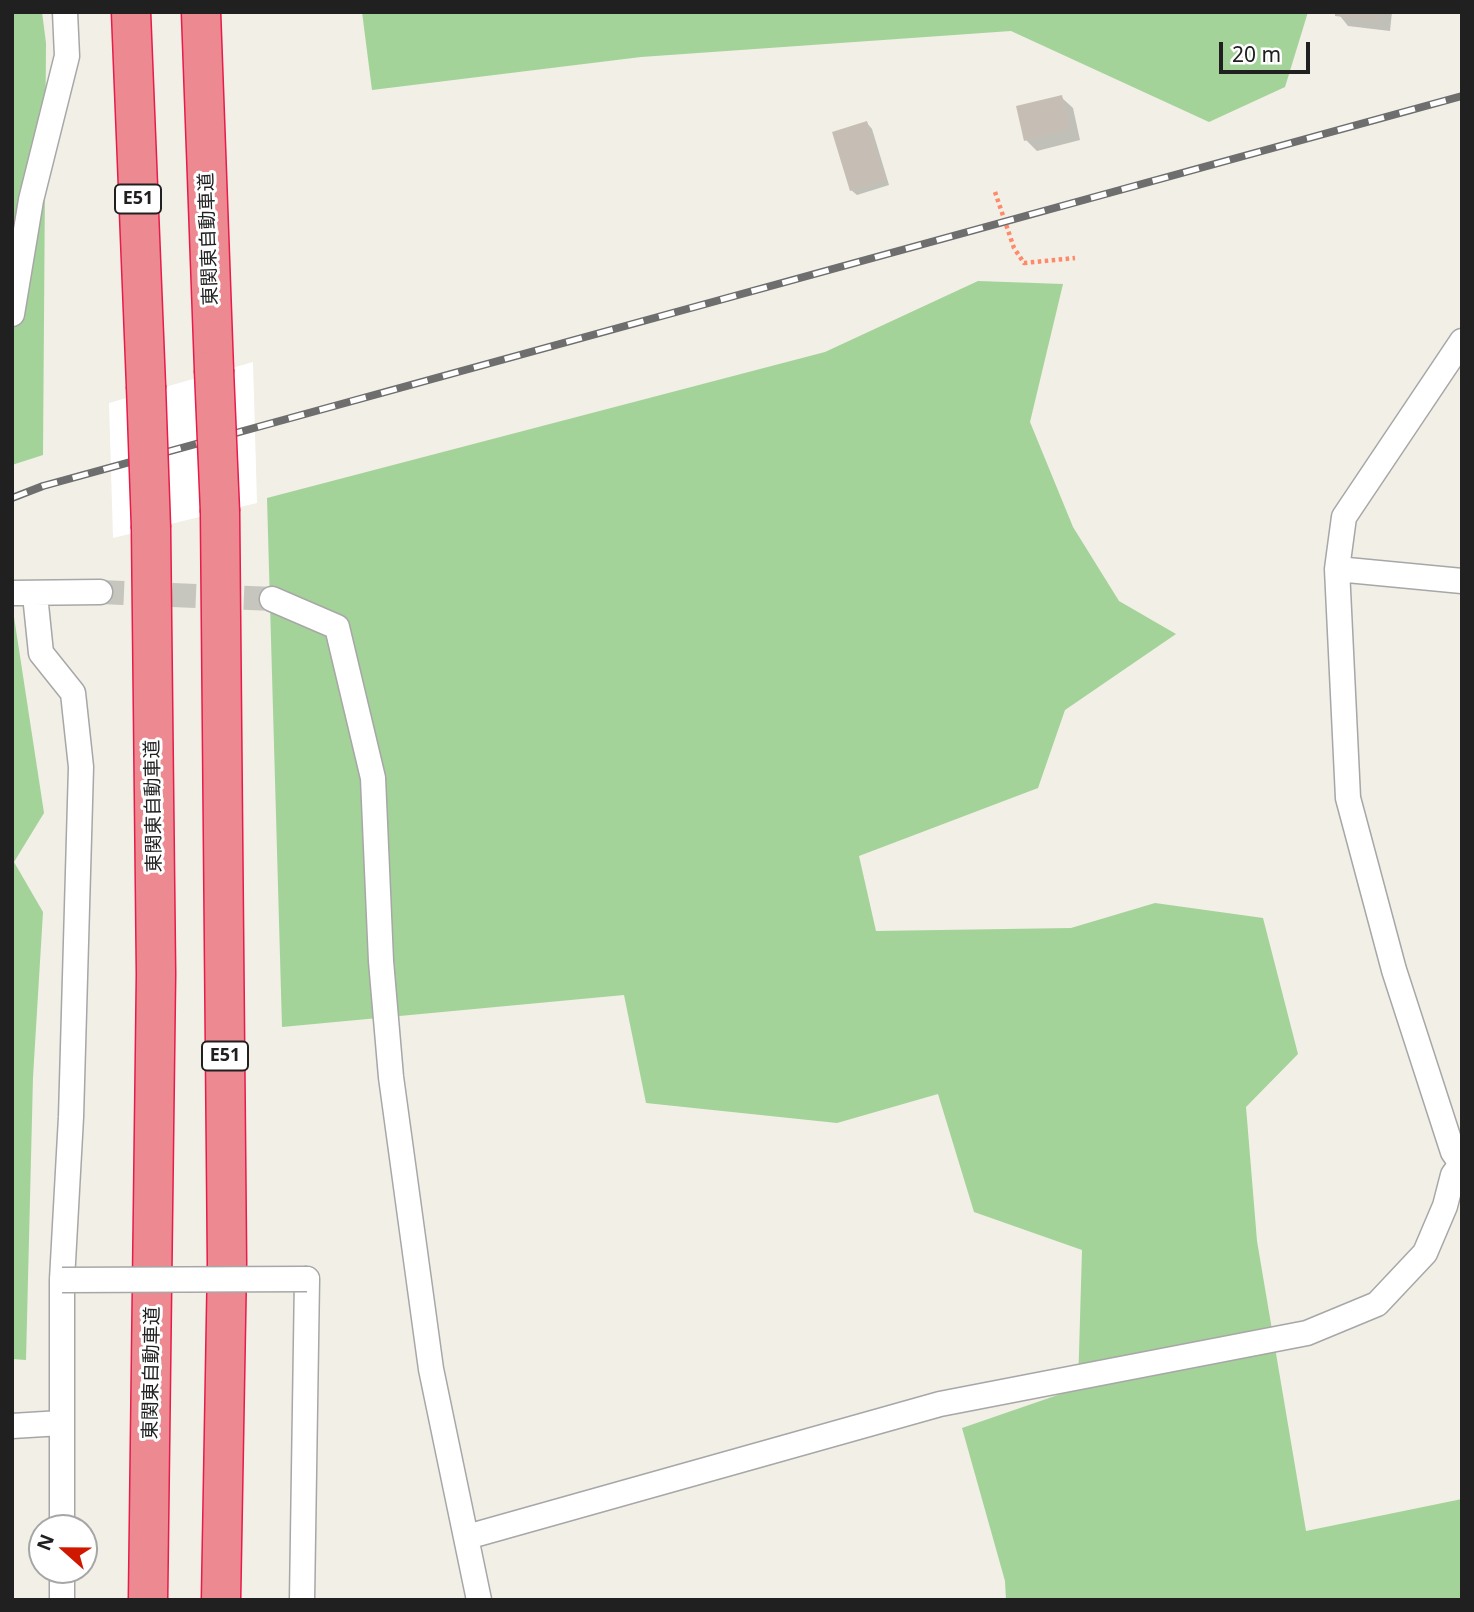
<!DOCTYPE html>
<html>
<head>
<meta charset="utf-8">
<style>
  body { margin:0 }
  #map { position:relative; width:1474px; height:1612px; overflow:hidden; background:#f1efe6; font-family:"Noto Sans",sans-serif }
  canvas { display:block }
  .frame { position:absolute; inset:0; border:14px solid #202020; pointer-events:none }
  .north { position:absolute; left:28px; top:1514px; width:70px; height:70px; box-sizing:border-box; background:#fff; border:2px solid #a6a6a6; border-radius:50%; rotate:291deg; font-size:19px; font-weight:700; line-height:28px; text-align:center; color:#202020 }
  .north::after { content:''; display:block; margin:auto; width:24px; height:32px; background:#d01800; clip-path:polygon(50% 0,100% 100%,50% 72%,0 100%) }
  .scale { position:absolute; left:1219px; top:42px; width:91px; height:32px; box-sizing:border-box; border:4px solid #202020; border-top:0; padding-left:9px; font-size:21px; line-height:24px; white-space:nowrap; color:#202020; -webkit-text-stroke:5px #fff; paint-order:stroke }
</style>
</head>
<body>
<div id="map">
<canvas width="1474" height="1612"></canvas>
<div class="frame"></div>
<div class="north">N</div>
<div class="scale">20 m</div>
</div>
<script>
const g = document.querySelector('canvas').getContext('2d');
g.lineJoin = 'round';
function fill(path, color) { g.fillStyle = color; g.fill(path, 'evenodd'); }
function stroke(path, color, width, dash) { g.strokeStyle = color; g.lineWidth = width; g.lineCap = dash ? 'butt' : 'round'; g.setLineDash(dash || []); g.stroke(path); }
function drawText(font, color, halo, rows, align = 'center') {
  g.font = font + ' "Noto Sans","Noto Sans JP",sans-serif'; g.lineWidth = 6; g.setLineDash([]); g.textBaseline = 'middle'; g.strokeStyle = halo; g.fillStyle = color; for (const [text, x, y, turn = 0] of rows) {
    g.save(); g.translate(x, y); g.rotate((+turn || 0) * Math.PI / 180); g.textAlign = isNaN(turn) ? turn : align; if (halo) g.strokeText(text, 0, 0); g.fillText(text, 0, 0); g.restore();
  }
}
const forest = new Path2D(`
  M12 12H42L46 43 43 455 12 465Z
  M362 12H1308L1285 87 1209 122 1011 31 641 57 372 90Z
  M978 281 1063 284 1030 422 1073 527 1119 601 1176 634 1065 710 1038 788 859 856 876 931 1071 928 1155 903 1263 918 1298 1054 1246 1107 1257 1241 1306 1531 1462 1499V1600H1006L1005 1581 962 1428 1078 1388 1082 1250 974 1212 938 1094 837 1123 646 1103 624 995 282 1027 267 498 825 352Z
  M12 604 44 813 14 862 43 912 33 1077 26 1360 12 1359Z`);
const pier = new Path2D(`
  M253 362 257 503 113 538 109 403Z`);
const shadow = new Path2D(`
  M1337 12H1392L1390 31 1348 26Z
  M1061 97 1073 108 1080 140 1037 151 1026 140Z
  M867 123 872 129 889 185 857 195 851 190Z`);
const building = new Path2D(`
  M1335 12H1380L1379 21 1335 16Z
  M1062 95 1070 129 1024 141 1016 106Z
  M867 121 885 180 850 191 832 132Z`);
const streetTunnel = new Path2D(`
  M100 592 272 599`);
const path = new Path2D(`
  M995 192 1014 248 1024 263 1075 258`);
const street = new Path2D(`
  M12 314 31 200 67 56 65 12
  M1462 341 1344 517 1337 569 1348 798 1394 970 1453 1152 1462 1165
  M1337 569 1462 581
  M12 593 100 592
  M35 595 41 653 73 693 81 767 71 1117 62 1280V1528
  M272 599 337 627 373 778 381 961 391 1077 431 1369 479 1600
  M12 1426 61 1423
  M467 1537 940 1404 1307 1333 1377 1304 1425 1253 1445 1206 1453 1175 1461 1164
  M62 1570V1600
  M302 1600 307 1279`);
const highway = new Path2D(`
  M131 12 146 386
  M201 12 214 370
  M220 512 227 1263 221 1600
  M148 1600 156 974 151 528`);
const rail = new Path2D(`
  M12 498 43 486 1462 96`);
const streetBridge = new Path2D(`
  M62 1280 307 1279`);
const highwayBridge = new Path2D(`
  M214 370 220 512
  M146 386 151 528`);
const shields = [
  [138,199,46],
  [225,1056,46]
];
const shieldNames = [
  ["E51",138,199],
  ["E51",225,1056]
];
const streetNames = [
  ["東関東自動車道",209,239,-92],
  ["東関東自動車道",154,806,-91],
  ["東関東自動車道",152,1373,-89]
];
fill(forest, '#a3d398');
fill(pier, '#fff');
fill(shadow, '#0003');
fill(building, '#c6beb5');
stroke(streetTunnel, '#c7c6be', 24, [24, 12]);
stroke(street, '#a7a7a7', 27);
stroke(highway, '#e61c4a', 41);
stroke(path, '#ff8a69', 4.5, [3.5, 3.5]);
stroke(street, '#fff', 24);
stroke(highway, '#ed8990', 38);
stroke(rail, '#6e6e6e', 8);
stroke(rail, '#fff', 5, [16]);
stroke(streetBridge, '#a7a7a7', 27, []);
stroke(highwayBridge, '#e61c4a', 41, []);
stroke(streetBridge, '#fff', 24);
stroke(highwayBridge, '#ed8990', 38);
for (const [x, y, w] of shields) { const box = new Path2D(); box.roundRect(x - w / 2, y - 14.5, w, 29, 5); g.fillStyle = '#fff'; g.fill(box); stroke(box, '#202020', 2); }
drawText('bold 18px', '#202020', null, shieldNames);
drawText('19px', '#202020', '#fff', streetNames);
</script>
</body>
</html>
